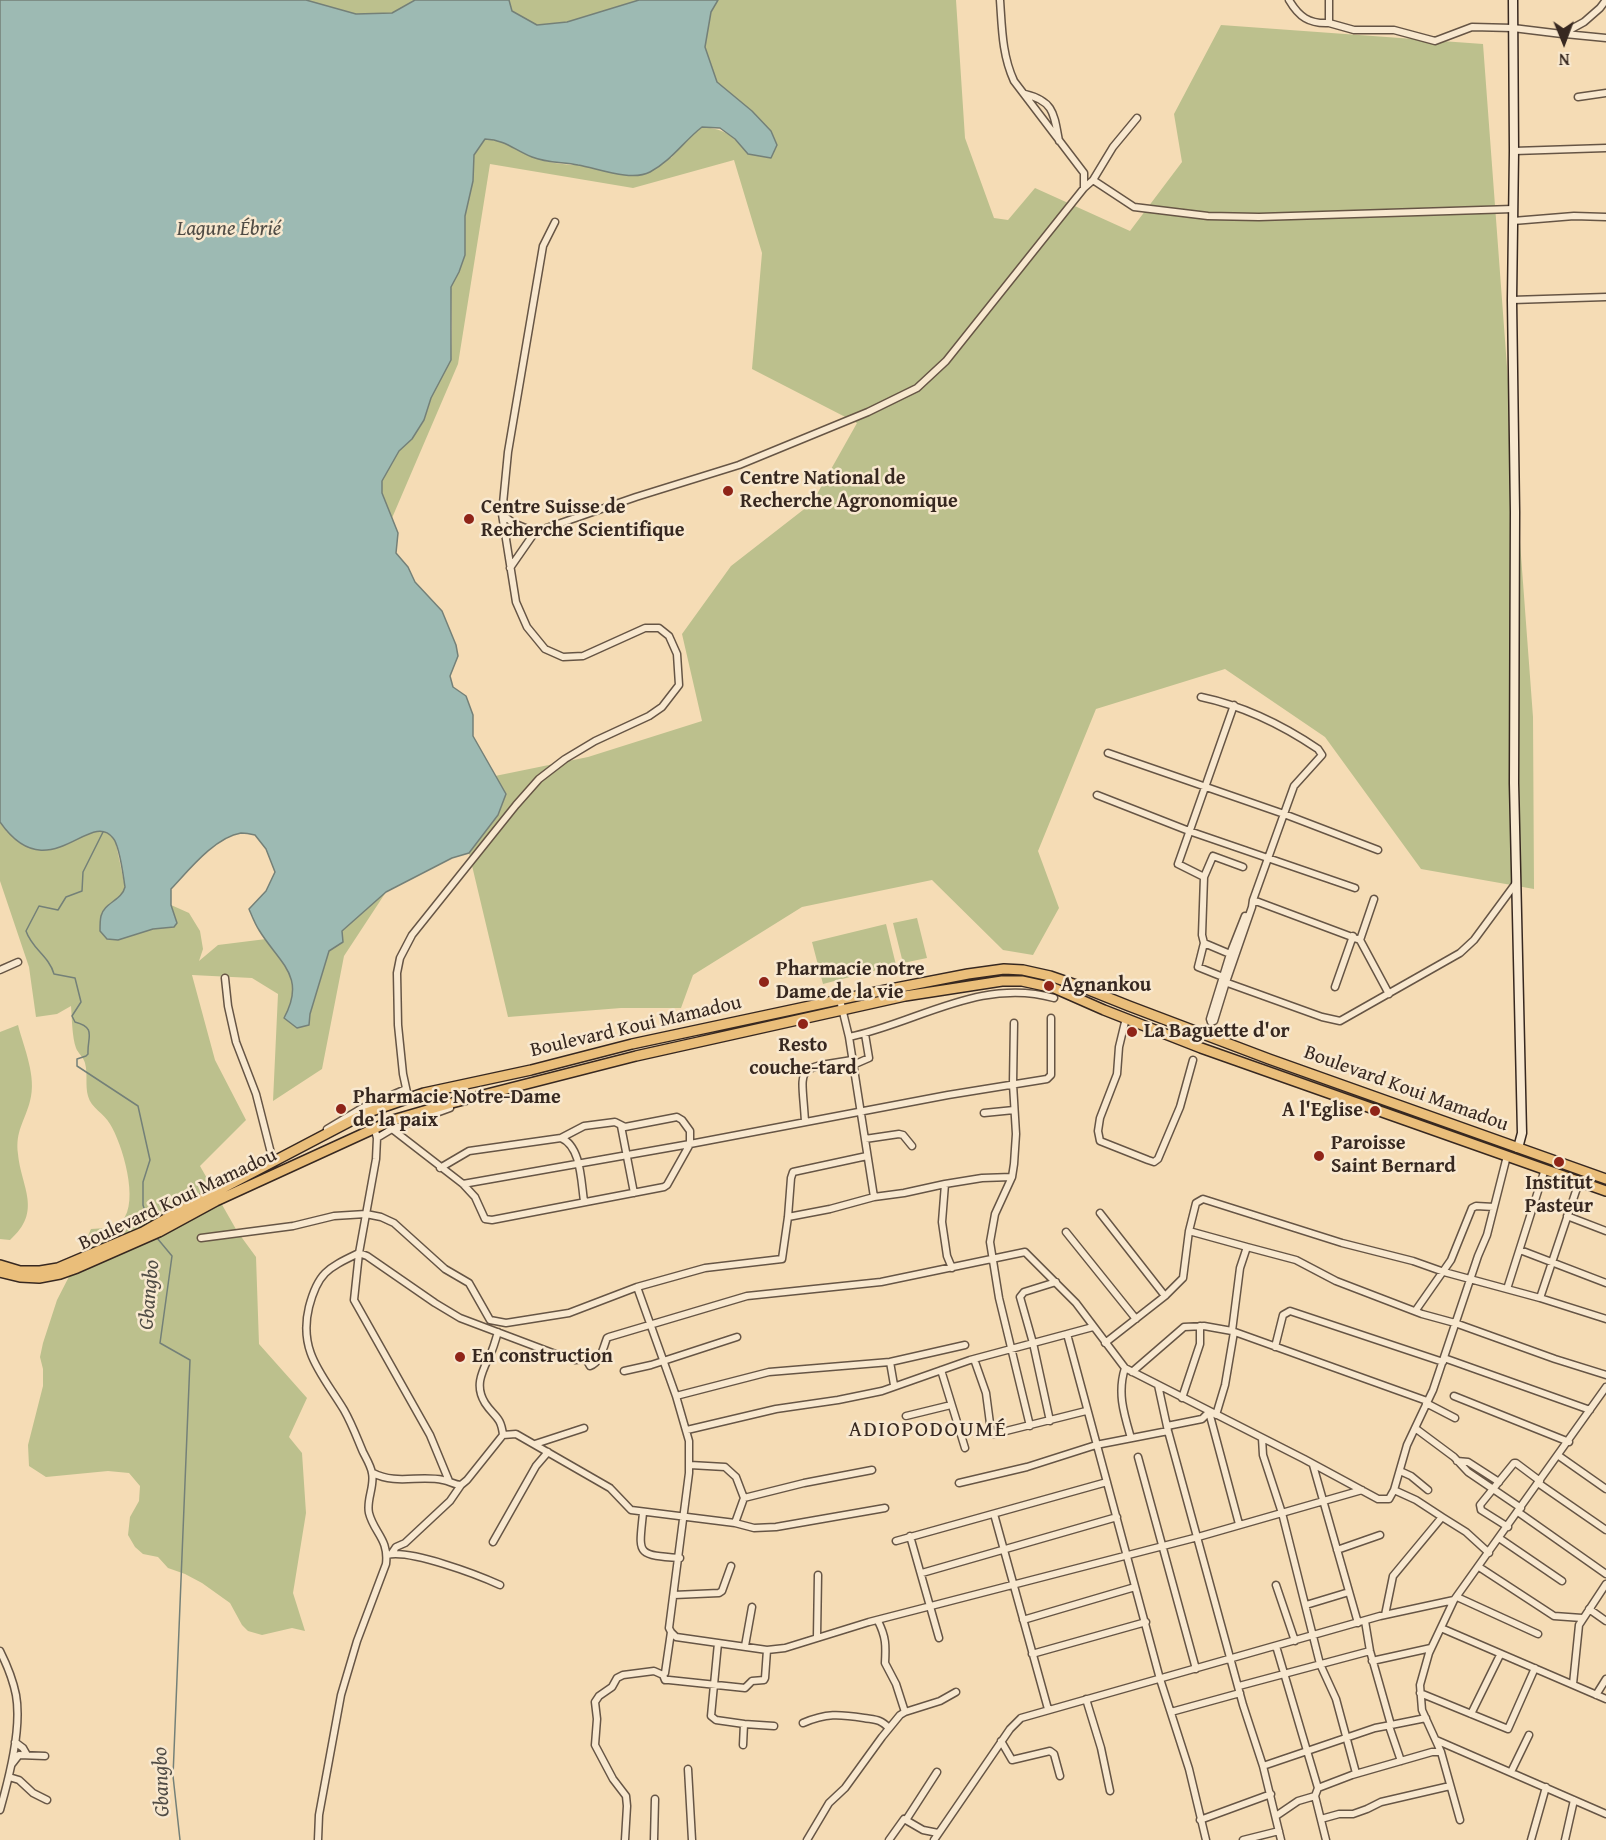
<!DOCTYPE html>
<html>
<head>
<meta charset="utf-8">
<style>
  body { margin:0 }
  #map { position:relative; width:1606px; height:1840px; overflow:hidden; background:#f5dcb5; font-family:"Gentium Book Plus",serif }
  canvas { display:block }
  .north { position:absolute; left:1534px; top:12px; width:60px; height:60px; -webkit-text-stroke:4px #f8e8cf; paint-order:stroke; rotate:179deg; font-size:16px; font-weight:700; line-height:24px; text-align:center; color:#372820 }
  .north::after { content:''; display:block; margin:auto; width:21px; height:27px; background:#372820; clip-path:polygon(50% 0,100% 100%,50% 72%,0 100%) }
</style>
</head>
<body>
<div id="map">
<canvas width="1606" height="1840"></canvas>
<div class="north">N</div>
</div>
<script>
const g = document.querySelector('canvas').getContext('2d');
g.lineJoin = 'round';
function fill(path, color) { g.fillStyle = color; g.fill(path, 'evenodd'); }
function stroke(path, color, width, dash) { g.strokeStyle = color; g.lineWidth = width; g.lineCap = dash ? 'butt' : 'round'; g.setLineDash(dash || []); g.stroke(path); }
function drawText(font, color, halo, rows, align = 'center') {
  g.font = font + ' "Gentium Book Plus",serif'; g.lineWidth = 5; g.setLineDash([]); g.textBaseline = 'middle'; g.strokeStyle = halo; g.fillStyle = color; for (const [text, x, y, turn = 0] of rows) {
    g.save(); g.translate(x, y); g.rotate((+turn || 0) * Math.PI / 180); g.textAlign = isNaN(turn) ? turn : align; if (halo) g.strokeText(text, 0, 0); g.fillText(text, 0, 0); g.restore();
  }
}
const green = new Path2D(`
  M306 0H415L392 13 356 14Z
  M509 0H639L567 22 537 25 512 11Z
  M718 0H956L965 138 994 218 1008 220 1035 188 1130 231 1182 162 1174 114 1221 25 1483 44 1533 717 1534 889 1421 869 1325 737 1225 669 1096 709 1038 851 1059 908 1033 955 1003 950 932 880 802 907 693 975 681 1008H621L508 1017 469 853 498 815 505 794 495 776 588 757 702 721 682 634 731 566 812 503 857 423 752 369 762 253 734 160 633 188 490 164 458 364 392 518 382 493V481L399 451 412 439 424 421 431 398 451 360 452 329 451 287 459 272 465 255V216L473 181 474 155 485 139C512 141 528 159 555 163 592 169 633 161 671 158L687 140 702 127C726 129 733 136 748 154L771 131 752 111 717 82 705 47 711 12Z
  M0 822 7 832 79 838 93 830 109 833 115 839 125 887 124 893 111 903 119 939 153 929 174 927 177 923 171 905 189 913 200 931 203 949 199 961 218 945 266 939C287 968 304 982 284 1018L309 1025 310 1014 329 951 343 942 342 931 386 892 344 956 322 1069 273 1101 278 994 252 978 192 975 215 1060 246 1120 200 1166 237 1231 256 1257 259 1344 307 1398 289 1437 302 1453 306 1513 293 1593 305 1631 292 1628 262 1635 248 1631 242 1625 230 1603 202 1583 185 1574 168 1568 158 1557 143 1554 135 1547 128 1535 130 1517 139 1501 140 1486 129 1473 108 1471 46 1477 29 1466 28 1445 43 1386V1369L40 1357 43 1343 57 1300 77 1261 87 1249V1238L91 1229C101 1228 115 1229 122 1221 140 1202 122 1143 110 1124 104 1113 91 1108 88 1096 85 1085 88 1074 85 1063 84 1058 78 1053 76 1048 72 1037 72 1018 71 1006L57 1014 36 1017 29 967 0 881Z
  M917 918 927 958 903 963 893 923Z
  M886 924 896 965 823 984 812 942Z
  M18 1025C24 1048 37 1077 30 1101 25 1121 15 1131 18 1154 21 1187 43 1211 10 1240L0 1239V1032Z`);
const water = new Path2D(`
  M0 0H306L356 14 392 13 415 0H509L512 11 537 25 567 22 639 0H718L711 12 705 47 717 82 752 111 771 131 777 145 771 158 748 154 735 139 720 128 702 127C684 141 671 161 650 172 631 182 597 168 578 165 562 162 547 163 532 157 514 150 506 140 485 139L474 155 473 181 465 216V255L459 272 451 287V360L431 398 424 420 412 439 399 451 382 481V493L398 533 396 553 408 567 415 582 442 611 456 645 458 656 450 676 453 687 466 696 473 715V736L506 794 498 815 469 853 452 858 386 892 342 931 343 942 329 951 310 1014 309 1025 297 1028 284 1018C307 976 279 963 259 930 255 924 252 916 249 909L266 891 275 872 266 849 255 835C251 834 245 833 241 833 215 837 188 871 171 889V905L177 923 174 927 153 929 118 940 107 939 100 931C100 927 100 920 101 916 104 903 122 900 125 887 123 875 120 846 113 838 90 808 48 891 0 822Z`);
const stream = new Path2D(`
  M103 832 83 872 82 891 66 897 58 910 39 906 26 931C32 949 49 956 54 974L75 978 81 1002 72 1016 75 1022C97 1028 87 1037 88 1054L86 1056 77 1059V1066L138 1106 150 1160 143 1182V1205L149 1224
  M157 1238 172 1256 160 1343 190 1360 173 1776 180 1840`);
const street = new Path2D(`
  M1000 0C1002 28 1002 55 1014 81L1084 173V188
  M1289 0C1299 17 1309 24 1329 23
  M1329 0V23L1354 30H1394L1435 41 1472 27 1513 28 1562 34 1584 22 1600 8 1606 0
  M1565 34 1606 38
  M1025 94C1054 101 1054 114 1059 141
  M1578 97 1606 93
  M1514 151 1606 148
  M1093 180 1134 207 1208 216 1259 217 1513 209
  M1513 221 1574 216 1606 217
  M1512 300 1606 297
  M502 514 513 523 535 532
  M510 568 535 532 636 497 739 465 868 412 917 388 946 361 1084 188 1093 180 1113 147 1137 118
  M1201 697C1244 706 1281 724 1318 749L1322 755 1294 786 1253 900 1252 907 1226 982 1214 1021 1211 1022
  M1108 753 1284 814 1378 850
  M1097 795 1189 831 1355 888
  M1204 877 1213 856 1243 867
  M1253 900 1360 940 1389 994
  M1360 940 1374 899
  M1204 943 1198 967 1223 977
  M1230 954 1204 943 1202 935 1204 877 1178 864 1234 705
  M0 970 18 962
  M225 978 228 1006 236 1042 256 1094 273 1161
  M1222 981 1322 1017 1340 1021 1460 953 1474 940 1516 883
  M1335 987 1353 936
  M840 1000 849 1037 874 1197
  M1126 1018 1119 1047 1117 1074 1100 1118 1098 1131 1100 1141 1148 1160 1154 1162 1158 1159 1180 1107 1193 1060
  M1211 1022 1210 1019 1230 954 1245 916
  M1014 1023 1013 1084 1016 1134 1014 1164 1012 1177 995 1214 990 1242 999 1298 1030 1426
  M849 1037C917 1023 981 977 1054 998
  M853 1065 869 1058 865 1034
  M408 1097 403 1074 398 1025 397 973 400 958 412 935 516 805 539 779 565 759 595 741 649 716 662 707 679 685 677 654 669 636 659 628H645L583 656 563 657 545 649 527 627 516 602 502 514 508 452 543 246 555 222
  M984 1113 1014 1110
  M805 1122C802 1066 792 1069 852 1060
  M621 1126 634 1193
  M374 1127 377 1138 376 1159 359 1253 354 1300 430 1435 449 1481
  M327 1129 362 1108 406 1089
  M392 1129 463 1184 475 1197 485 1219 492 1220 664 1187 667 1185 690 1144V1131L682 1120 677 1117 625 1127 615 1122 584 1126 561 1138
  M377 1138 392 1129 450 1108
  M865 1139 899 1134 903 1135 912 1146
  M440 1168 469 1151 561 1138C581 1146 581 1181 584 1201
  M463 1184 690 1144 948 1095 1047 1079 1051 1075V1018
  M945 1184 942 1222 947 1256 952 1268
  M1100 1213 1165 1296
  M1567 1216 1606 1231
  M788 1217 830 1209 874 1197 904 1193 945 1184 982 1178 1012 1177
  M1189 1231 1247 1247
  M1066 1232 1136 1319
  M201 1238 293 1226 334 1216 366 1214 381 1217 394 1223 445 1269 469 1283 490 1320 506 1323 569 1313 637 1287 705 1268 782 1259 788 1217 791 1178 793 1172 867 1156
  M1520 1250 1606 1283
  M637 1287 676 1396 689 1441V1473L669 1628 671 1632 676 1637 767 1650 785 1648 869 1622 1198 1537 1362 1490
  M1507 1289 1545 1169
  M1540 1298 1579 1182
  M1416 1310 1451 1260 1472 1208 1476 1206 1494 1207
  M1093 1327 1067 1334 1160 1679 1189 1769 1206 1840
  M498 1332C495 1341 493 1351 488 1359 481 1374 475 1387 485 1403 494 1417 501 1416 503 1435
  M1105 1343 1165 1296 1183 1278 1189 1231 1196 1203 1203 1199 1342 1243 1413 1261 1444 1272 1540 1298 1606 1319
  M1275 1347 1283 1315 1290 1311 1443 1362
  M1444 1358 1590 1410
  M974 1359 986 1393 991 1431 994 1434 1086 1411
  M890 1362 894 1385
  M1125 1368C1117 1393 1124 1414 1131 1438
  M941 1370 965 1448
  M624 1371 651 1365 737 1337
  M1132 1372 1184 1327 1204 1326 1232 1331
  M1158 1385 1168 1431 1243 1705 1263 1766 1281 1840
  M676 1396 769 1372 890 1362 965 1345
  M1454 1396 1569 1442
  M1182 1398 1200 1344V1326
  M1427 1401 1232 1331 1240 1268 1247 1247 1296 1260 1336 1281 1422 1314 1455 1323 1555 1359 1606 1375
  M1426 1403 1455 1418
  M1209 1412 1239 1524
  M1216 1415 1225 1385 1234 1332
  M906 1416 951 1405
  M1050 1421 1033 1343 1020 1297 1024 1292 1056 1282
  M1167 1426 1202 1419 1209 1412
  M1415 1428 1454 1457 1468 1472 1521 1508
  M687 1430 776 1409 838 1400 882 1391 970 1360 1067 1334
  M1262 1438 1263 1455 1282 1513 1320 1664 1336 1699 1356 1773
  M535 1444 584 1428
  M1559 1456 1606 1489
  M1138 1457 1196 1669
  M1457 1461 1468 1462 1499 1482
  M1313 1465 1358 1623
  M1400 1471 1411 1476 1428 1490
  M373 1473C396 1485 419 1475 443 1480 450 1481 454 1485 461 1485L467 1480 503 1435 516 1434 610 1488 631 1510 735 1523 744 1498 736 1477 725 1467 690 1465
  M959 1483 1027 1467 1096 1445 1168 1431
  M1538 1483 1606 1530
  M744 1498 804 1483 872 1470
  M1518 1512 1606 1574
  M643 1513C639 1554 635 1555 680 1558
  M994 1514 1048 1709
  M1442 1517 1466 1532 1489 1553
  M735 1523 754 1528 776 1527 885 1508
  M1508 1527 1481 1510 1480 1505 1514 1463H1516L1540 1481
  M910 1536 939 1638
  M1499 1538 1562 1581
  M896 1541 1107 1482
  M493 1542 536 1466 548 1452
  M1337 1550 1380 1535
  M392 1553 396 1547 405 1543 450 1501 461 1485
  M387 1555C410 1549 478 1575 500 1585
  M1479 1567 1554 1616 1582 1618
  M922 1573 1117 1517
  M1276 1585 1295 1641
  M674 1595 719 1593 722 1591 731 1566
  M1457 1597 1538 1634
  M1306 1605 1349 1592
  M1589 1609 1606 1621
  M1385 1615 1393 1576 1442 1517 1416 1500 1394 1490
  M1023 1620 1135 1587
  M878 1621C886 1637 886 1645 885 1663L896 1684 905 1712
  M1365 1621 1370 1651 1391 1725 1426 1718
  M1441 1628 1606 1699
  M817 1637 818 1575
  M718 1643 711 1716 716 1720 744 1724
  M745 1646 752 1607
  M1276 1646 1318 1788
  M0 1651C7 1665 13 1680 16 1695 22 1728 9 1778 0 1810
  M1032 1654 1146 1622
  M1372 1661 1431 1648
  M663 1675 665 1680H669L745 1688 752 1681 764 1680 765 1678 767 1650
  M1573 1684 1579 1625 1606 1584
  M1239 1686 1370 1651
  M1420 1693 1508 1729 1535 1668
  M1596 1695 1606 1679
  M1086 1699 1101 1748 1110 1791
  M1171 1712 1240 1693
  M1471 1714 1500 1655
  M803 1723C826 1713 839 1714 864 1718 876 1720 880 1719 889 1728
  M1389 1726 1401 1761
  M1436 1740 1606 1814
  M1001 1741 1012 1760 1050 1751 1054 1754 1060 1776
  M15 1742 23 1748 27 1755
  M743 1745 744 1724 774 1726
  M12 1764 19 1755 45 1756
  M1263 1766 1375 1728 1391 1725
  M688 1769 692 1840
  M1511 1772 1529 1735
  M9 1777 19 1780 33 1793 47 1800
  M1276 1816 1298 1801 1315 1796
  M1321 1819 1339 1814H1353L1367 1809 1381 1802 1450 1786
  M906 1820 937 1772
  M1200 1820 1271 1794
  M1460 1820 1441 1752 1422 1710 1420 1685 1429 1653 1454 1600 1606 1387
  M318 1840 319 1815 341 1695 357 1641 386 1564C389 1539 374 1533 369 1513 366 1500 375 1486 372 1473 371 1466 366 1458 363 1452 357 1438 352 1424 344 1410 323 1375 298 1352 309 1307 318 1272 328 1268 359 1253L367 1256 435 1303 460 1318 558 1355 575 1360 586 1359 590 1366C601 1362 603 1348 607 1338L609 1337 747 1296 881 1282 1025 1252 1076 1303 1125 1368 1304 1459 1378 1499H1389L1394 1490 1407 1445 1433 1390 1478 1256 1487 1235 1507 1156
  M625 1840 627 1806 626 1796 613 1779 595 1745 597 1719 595 1702 599 1696 612 1687 617 1678 623 1675 654 1671 663 1675 665 1673 671 1632
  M654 1840 655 1799
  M807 1840 829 1803 845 1788 882 1737 900 1715 905 1712 940 1701 956 1692
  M889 1840 904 1819 923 1830 938 1833
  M934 1840 1010 1729 1021 1718 1380 1616 1454 1600
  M1243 1840 1279 1831
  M1326 1840 1315 1796 1318 1788 1352 1775 1432 1752H1441
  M1531 1840 1546 1787
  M1565 1840 1574 1800`);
const secondary = new Path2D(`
  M1513 0 1514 151 1512 300 1515 512 1514 783 1522 1133 1518 1148`);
const primary = new Path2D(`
  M0 1265 20 1271H40L58 1268 143 1232 183 1209 366 1113 424 1093 531 1070 632 1044 880 991 968 974 1004 969 1023 970 1050 976 1079 986 1129 1006 1269 1059 1606 1179
  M0 1272 20 1277 39 1278 60 1274 77 1268 159 1232 216 1201 393 1120 448 1104 636 1056 905 996 1002 981H1022L1054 988 1104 1010 1201 1048 1606 1191`);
const markers = [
  [728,491,6,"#8f2418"],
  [469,519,6,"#8f2418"],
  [764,982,6,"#8f2418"],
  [1049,986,6,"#8f2418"],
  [803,1024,6,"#8f2418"],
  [1132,1032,6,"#8f2418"],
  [341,1109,6,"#8f2418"],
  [1375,1111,6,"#8f2418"],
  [1319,1156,6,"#8f2418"],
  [1559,1162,6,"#8f2418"],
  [460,1357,6,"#8f2418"]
];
const poiNames = [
  ["Centre National de",740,479],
  ["Recherche Agronomique",740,502],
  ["Centre Suisse de",481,508],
  ["Recherche Scientifique",481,531],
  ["Pharmacie notre",776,970],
  ["Dame de la vie",776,993],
  ["Agnankou",1061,986],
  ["La Baguette d'or",1144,1032],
  ["Resto",803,1046,"center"],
  ["couche-tard",803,1069,"center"],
  ["Pharmacie Notre-Dame",353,1098],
  ["de la paix",353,1121],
  ["A l'Eglise",1363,1111,"right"],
  ["Paroisse",1331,1144],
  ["Saint Bernard",1331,1167],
  ["Institut",1559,1184,"center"],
  ["Pasteur",1559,1207,"center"],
  ["En construction",472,1357]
];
const streetNames = [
  ["Boulevard Koui Mamadou",636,1027,-13],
  ["Boulevard Koui Mamadou",1406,1089,20],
  ["Boulevard Koui Mamadou",178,1200,-25]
];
const waterNames = [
  ["Lagune Ébrié",229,230],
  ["Gbangbo",150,1295,-85],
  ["Gbangbo",162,1782,-92]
];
const quarterNames = [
  ["ADIOPODOUMÉ",928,1430]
];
fill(green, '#bcc08d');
fill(water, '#9dbab3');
stroke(water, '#748078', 1.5);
stroke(stream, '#748078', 1.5);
stroke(street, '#665545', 9);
stroke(secondary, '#372820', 11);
stroke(primary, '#372820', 12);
stroke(street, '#f8e8cf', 6);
stroke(secondary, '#f8e8cf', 8);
stroke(primary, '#eabe7a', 9);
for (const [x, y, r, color] of markers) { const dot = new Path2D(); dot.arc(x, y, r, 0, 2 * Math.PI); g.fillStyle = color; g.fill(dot); stroke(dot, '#f8e8cf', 2); }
drawText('bold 20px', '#372820', '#f8e8cf', poiNames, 'left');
drawText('20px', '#372820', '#f8e8cf', streetNames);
drawText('italic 21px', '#504c45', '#f8e8cf', waterNames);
g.letterSpacing = '1.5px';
drawText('22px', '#372820', '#f8e8cf', quarterNames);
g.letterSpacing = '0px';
</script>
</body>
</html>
